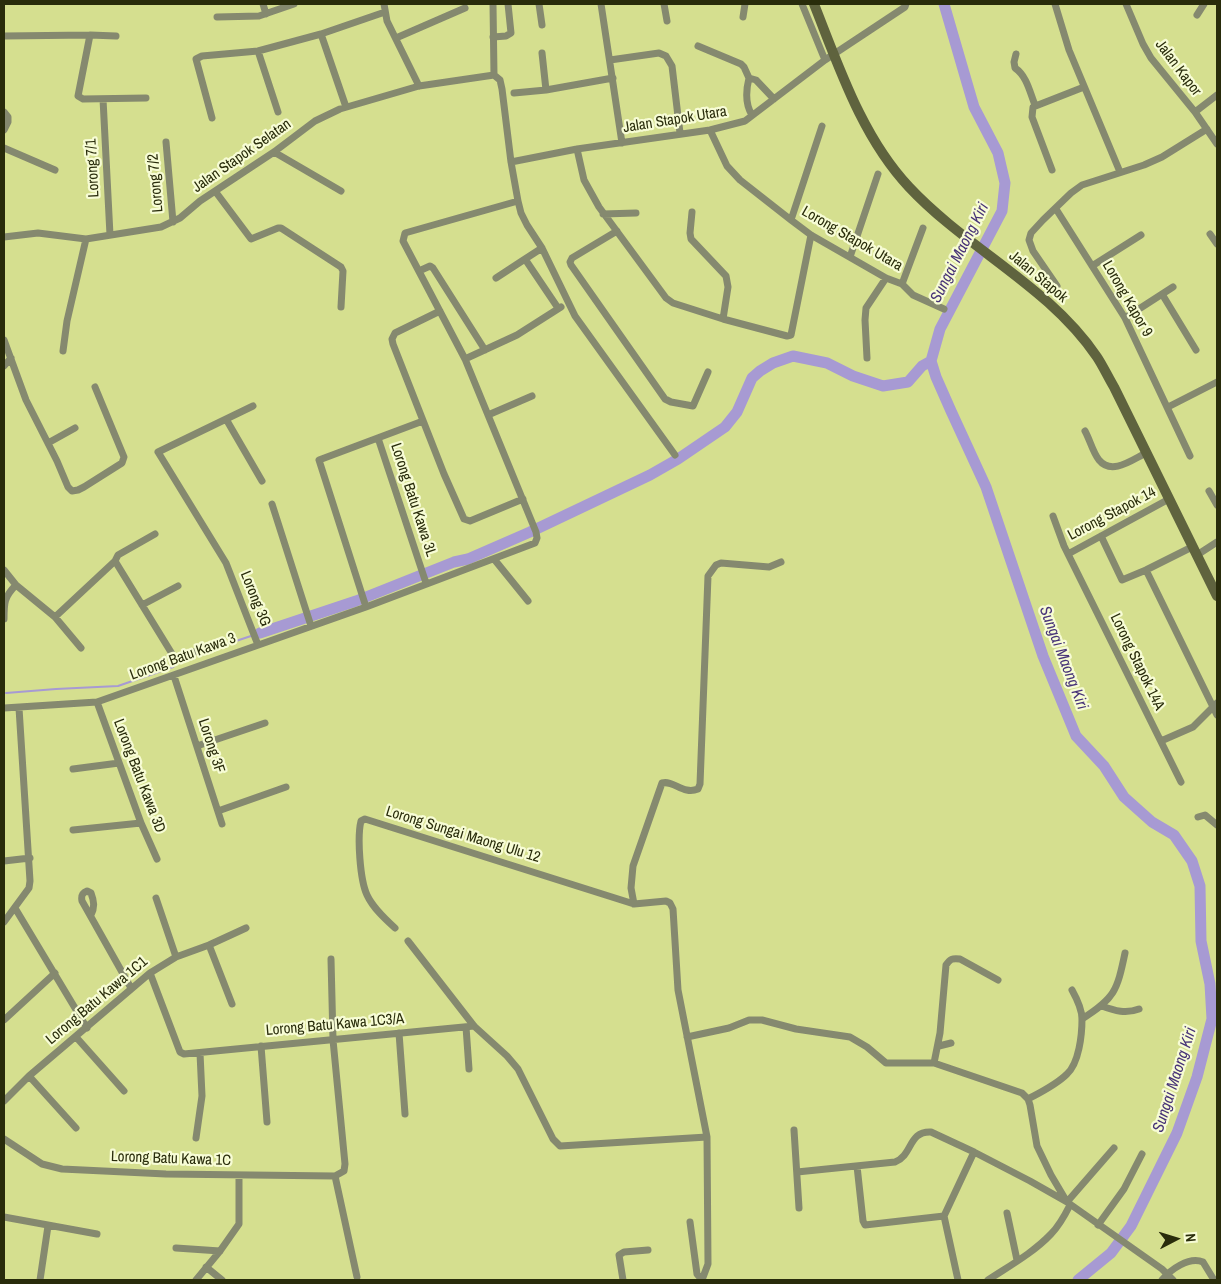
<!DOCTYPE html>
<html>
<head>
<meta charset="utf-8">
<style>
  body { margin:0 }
  #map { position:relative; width:1221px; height:1284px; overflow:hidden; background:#d5df8f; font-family:"Archivo Narrow",sans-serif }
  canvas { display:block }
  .frame { position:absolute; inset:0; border:5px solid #292c0b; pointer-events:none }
  .north { position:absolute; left:1151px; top:1214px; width:50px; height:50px; -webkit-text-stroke:4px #f7fcd5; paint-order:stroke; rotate:85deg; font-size:14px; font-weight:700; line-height:20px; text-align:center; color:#292c0b }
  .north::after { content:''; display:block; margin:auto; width:18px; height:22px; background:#292c0b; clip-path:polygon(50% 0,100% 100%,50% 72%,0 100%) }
</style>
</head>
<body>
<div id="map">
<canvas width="1221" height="1284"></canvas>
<div class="frame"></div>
<div class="north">N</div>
</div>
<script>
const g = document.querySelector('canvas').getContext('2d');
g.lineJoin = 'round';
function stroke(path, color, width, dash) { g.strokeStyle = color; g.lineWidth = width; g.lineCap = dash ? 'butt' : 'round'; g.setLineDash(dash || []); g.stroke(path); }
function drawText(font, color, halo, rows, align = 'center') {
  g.font = font + ' "Archivo Narrow",sans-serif'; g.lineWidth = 4.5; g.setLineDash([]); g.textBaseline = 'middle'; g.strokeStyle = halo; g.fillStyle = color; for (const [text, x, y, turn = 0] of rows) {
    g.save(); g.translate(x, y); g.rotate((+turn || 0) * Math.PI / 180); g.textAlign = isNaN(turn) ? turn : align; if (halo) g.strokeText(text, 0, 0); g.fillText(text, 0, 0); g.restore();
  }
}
const stream = new Path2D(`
  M191 656 260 633
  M6 693 56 689 118 686 173 667 184 658`);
const river = new Path2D(`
  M944 4 974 107 998 153 1005 183 1002 211 940 329 931 361 936 377 951 411 986 487 1043 656 1076 736 1104 766 1124 797 1152 822 1174 835 1192 861 1200 886 1201 941 1210 984 1212 1019 1197 1077 1177 1133 1131 1226 1111 1253 1078 1280
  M260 633 356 601 454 562 468 559 530 532 650 475 678 459 725 427 737 412 752 378 760 371 773 363 793 356 827 363 853 376 883 386 908 382 922 366 931 361`);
const street = new Path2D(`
  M263 4 266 14
  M384 4 387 21 419 86
  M493 4 494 75 500 80 502 89 511 162 518 201 521 213 527 225 542 248 525 259 558 308
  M539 4 542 25
  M601 4 622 143
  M664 4 667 21
  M802 4 825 60
  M1055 4 1069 50 1120 172
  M1126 4 1143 44 1151 58 1195 112 1217 144
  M1197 15 1204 4
  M217 17 259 16 294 4
  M743 17 745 4
  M321 34 346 107
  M4 36 90 35
  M116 36 90 35 78 96 83 99 146 98
  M493 37 506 36 511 33 508 4
  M396 38 465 8
  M698 46 741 64 744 67 749 78 756 80 774 99
  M258 51 278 112
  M542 53 546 90
  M1016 54 1014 62 1015 68C1027 76 1030 93 1035 105
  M610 60 659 53 666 56 672 66 680 133
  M749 78C746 90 745 104 752 115
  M514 93 546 90 613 78
  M103 99 110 235
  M4 112 8 117V122L4 130
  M1195 112 1217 95
  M212 118 196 59 202 56 258 51 321 34 385 12
  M710 130 727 166 740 180 791 220 811 235 886 278 902 284 913 295 944 309
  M166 142 173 222
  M4 148 55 170
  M577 149 584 180 599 207 666 298 673 303 723 319 787 336 791 335 811 235
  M274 152 341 191
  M511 162 577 149 710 130 745 121 825 60 905 7 906 4
  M1052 170 1032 117 1033 107 1084 87
  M215 191 251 239 278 228H281L341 267 343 271 341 307
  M1056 209 1125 318 1190 456
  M692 212 690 233 691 239 726 276 728 287 723 319
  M603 214 636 213
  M791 220 822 126
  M617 231 572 258 570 262 571 265 665 399 671 402 693 406 708 372
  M1210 234 1217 244
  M4 237 38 233 86 239 161 227 180 218 200 201 274 152 315 121 340 109 419 86 494 75
  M542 248 575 316 675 455
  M850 257 878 174
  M1092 266 1141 235
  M419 271 430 266 433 268 485 350
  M496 278 525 259
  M902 284 923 228
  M1057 286 1033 251 1029 240 1031 233 1043 220 1071 193 1082 185 1144 165 1162 157 1207 129
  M1162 294 1196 350
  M440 311 395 333 392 339 393 344 444 474 464 519 470 521 523 499
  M1125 318 1173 287
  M4 340 26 400 57 461 68 487 72 491 78 490 84 487 122 463 124 457 95 387
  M63 351 67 321 86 239
  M867 358 865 320 866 308 886 278
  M465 359 517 335 561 307
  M4 366 11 358
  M253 406 158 452 226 563 258 645
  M1168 407 1217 382
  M488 415 532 396
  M226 419 262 481
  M1085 431C1090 440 1093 453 1099 460 1112 476 1133 459 1146 453
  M378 438 426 583
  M48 443 75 428
  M1209 491 1217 505
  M272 504 311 626
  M1053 516 1064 546 1181 782
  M1101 536 1122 580 1146 570 1192 547
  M1068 554 1169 499
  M1197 555 1217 542
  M494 559 528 601
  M115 561 174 657 177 658 202 649
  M4 570 16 585 55 617 81 648
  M1146 570 1217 715
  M142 605 178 586
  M366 607 319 460 423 421
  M55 617 115 561 118 555 155 534
  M4 619C4 603 4 597 16 585
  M174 676 222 824
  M97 702 141 823 157 859
  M4 708 97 702 366 607 535 543 537 538 536 532 465 359 403 241 405 233 518 201
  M1161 741 1193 727 1217 703
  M197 746 265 723
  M73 769 119 763
  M218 811 286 787
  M1198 817 1205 815 1217 825
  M73 830 141 823
  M4 861 30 858
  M156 898 176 957
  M634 904 631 888 633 866 662 783C674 780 683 795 698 789L700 784 708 576 716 565 721 563 769 567 781 562
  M15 908 87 1028
  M91 915C95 907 94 901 91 893L87 891C82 893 81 896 82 901L131 988
  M4 922 29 888 30 881 19 708
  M395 928C385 919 373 908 367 895 360 880 357 837 361 821L365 819 634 904 666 901 670 903 673 909 678 990 707 1137 708 1264 702 1280
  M408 941 474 1026 507 1056 518 1069 553 1139 560 1146 707 1137
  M209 945 232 1004
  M150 973 180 1052 184 1054 474 1026
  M1102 1006C1115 1011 1126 1014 1139 1009
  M1082 1019C1115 998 1117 991 1125 953
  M4 1020 55 973
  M466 1027 469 1069
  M399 1033 405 1114
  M76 1037 124 1091
  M687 1037 729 1028 749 1020H762L796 1029 850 1037 867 1047 886 1063H934L1022 1093 1028 1099 1030 1105 1037 1146 1051 1175 1067 1202 1162 1269 1173 1280
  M261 1046 267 1122
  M939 1046 951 1043
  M934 1063 940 1033 946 965C950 959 952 958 960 959L998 980
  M29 1076 76 1128
  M1028 1099C1041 1092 1056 1085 1067 1074 1079 1063 1082 1035 1082 1019 1082 1009 1077 999 1072 990
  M4 1101 29 1076 150 973 176 957 209 945 246 928
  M794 1130 799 1208
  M196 1138 202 1096 200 1053
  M4 1139 42 1164 62 1169 166 1174 335 1176 344 1171 345 1164 333 1040 331 959
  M974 1152 1030 1181 1067 1202 1114 1148
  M857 1166 863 1221 865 1225 944 1216
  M797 1172 895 1162C913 1155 908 1131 931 1132L974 1152 944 1216 958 1280
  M335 1176 357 1277
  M1007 1213 1017 1260
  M4 1217 97 1234
  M690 1222 697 1274 702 1280
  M1098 1225 1124 1189 1142 1154
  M176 1248 220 1251
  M206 1267 222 1280
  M40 1280 48 1226
  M196 1280 220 1251 239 1224V1175
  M623 1280 619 1255 624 1252 648 1250
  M988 1280C1009 1266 1033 1253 1051 1234 1059 1226 1065 1215 1070 1205
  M1162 1280C1170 1270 1189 1256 1203 1262L1214 1280`);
const secondary = new Path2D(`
  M814 4C839 67 862 137 909 187 967 249 1049 286 1097 357 1103 366 1108 377 1114 387L1217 596`);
const streetNames = [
  ["Jalan Kapor",1178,68,53],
  ["Jalan Stapok Utara",675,120,-9],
  ["Jalan Stapok Selatan",242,156,-35],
  ["Lorong 7/1",93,168,-93],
  ["Lorong 7/2",156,183,-95],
  ["Lorong Stapok Utara",852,239,30],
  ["Jalan Stapok",1038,277,40],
  ["Lorong Kapor 9",1127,299,60],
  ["Lorong Batu Kawa 3L",413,500,72],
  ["Lorong Stapok 14",1112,514,-28],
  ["Lorong 3G",255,599,68],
  ["Lorong Batu Kawa 3",183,657,-20],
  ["Lorong Stapok 14A",1137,662,64],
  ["Lorong 3F",211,746,72],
  ["Lorong Batu Kawa 3D",139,776,69],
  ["Lorong Sungai Maong Ulu 12",463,835,17],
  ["Lorong Batu Kawa 1C1",97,1001,-40],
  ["Lorong Batu Kawa 1C3/A",335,1025,-5],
  ["Lorong Batu Kawa 1C",171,1159,2]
];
const waterNames = [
  ["Sungai Maong Kiri",960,253,-63],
  ["Sungai Maong Kiri",1063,658,69],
  ["Sungai Maong Kiri",1175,1080,-72]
];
stroke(stream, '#a79ad3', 2);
stroke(river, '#a79ad3', 11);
stroke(street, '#85896f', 7);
stroke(secondary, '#5f633e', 10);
drawText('15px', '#292c0b', '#f7fcd5', streetNames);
drawText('italic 16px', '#473377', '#f7fcd5', waterNames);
</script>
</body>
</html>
